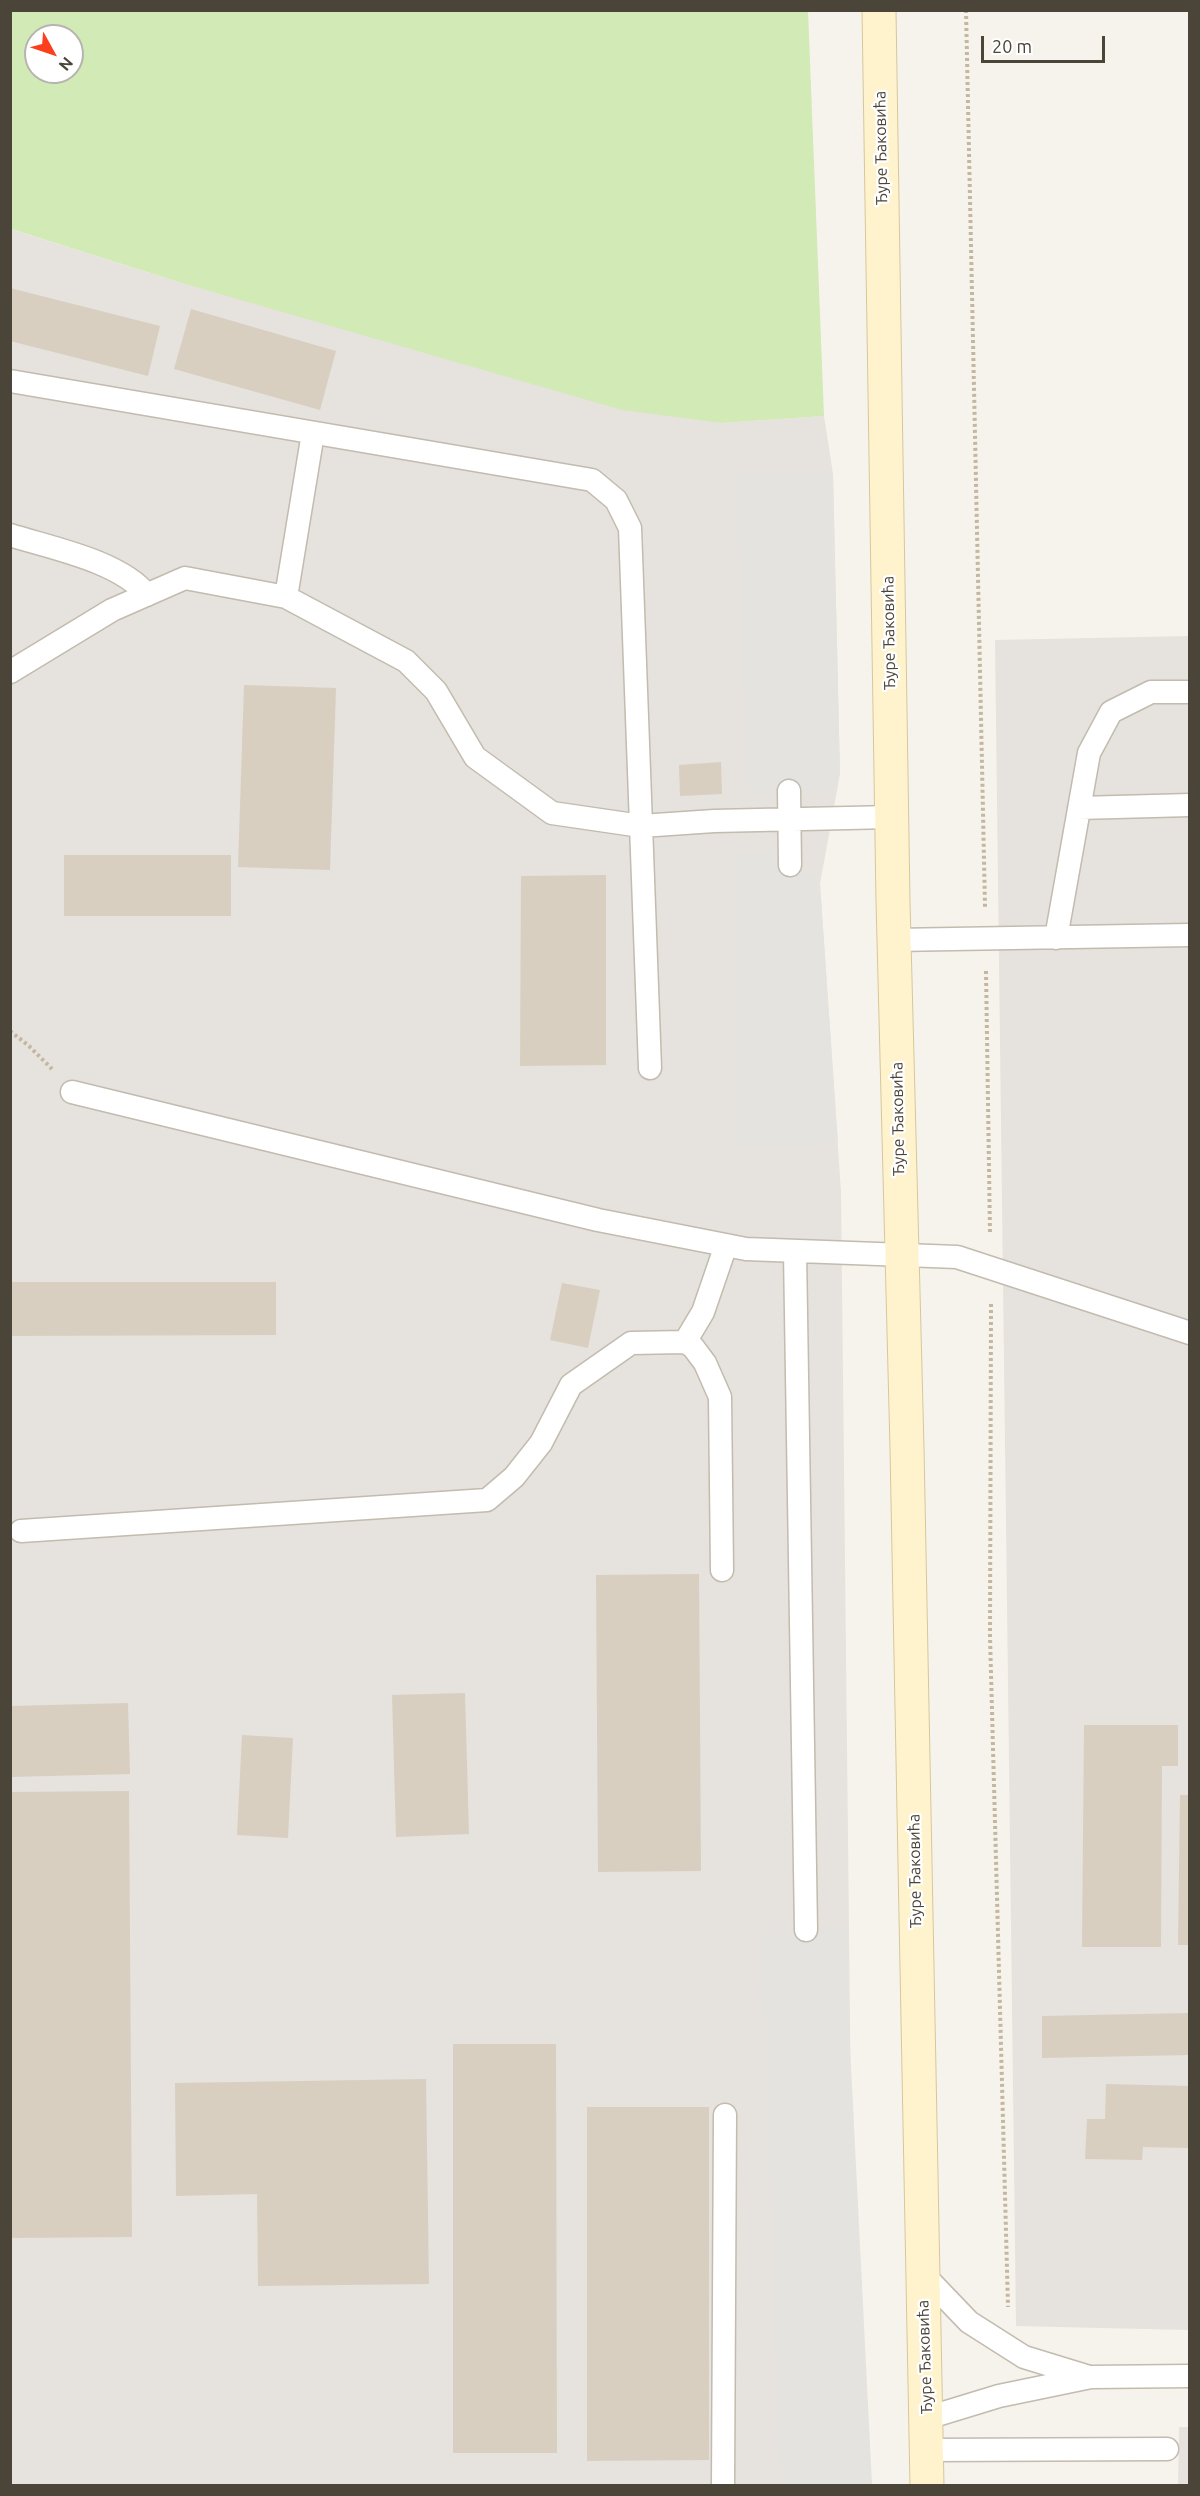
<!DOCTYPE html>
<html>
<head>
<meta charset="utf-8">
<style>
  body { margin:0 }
  #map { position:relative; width:1200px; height:2496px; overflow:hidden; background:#f6f3ec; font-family:Ubuntu,sans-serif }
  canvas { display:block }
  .frame { position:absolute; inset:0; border:12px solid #4b4439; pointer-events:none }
  .north { position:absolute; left:24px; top:24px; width:60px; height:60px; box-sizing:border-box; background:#fff; border:2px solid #b7b4b0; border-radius:50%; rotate:130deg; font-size:16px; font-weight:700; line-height:24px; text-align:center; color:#4b4439 }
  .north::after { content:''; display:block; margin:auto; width:21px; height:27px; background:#fc3f1d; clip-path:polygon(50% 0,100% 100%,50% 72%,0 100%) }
  .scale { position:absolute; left:981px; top:36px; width:124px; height:27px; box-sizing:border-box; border:3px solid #4b4439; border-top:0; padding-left:8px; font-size:18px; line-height:21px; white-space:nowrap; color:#4b4439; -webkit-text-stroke:4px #fff; paint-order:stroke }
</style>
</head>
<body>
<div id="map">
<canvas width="1200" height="2496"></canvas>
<div class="frame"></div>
<div class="north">N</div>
<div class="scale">20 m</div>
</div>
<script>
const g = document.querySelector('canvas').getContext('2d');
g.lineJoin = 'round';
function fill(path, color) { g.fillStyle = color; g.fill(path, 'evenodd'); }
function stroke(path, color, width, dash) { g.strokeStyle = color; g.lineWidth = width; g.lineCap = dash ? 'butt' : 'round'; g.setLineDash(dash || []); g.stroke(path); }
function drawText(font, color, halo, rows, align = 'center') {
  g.font = font + ' Ubuntu,sans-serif'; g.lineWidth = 4.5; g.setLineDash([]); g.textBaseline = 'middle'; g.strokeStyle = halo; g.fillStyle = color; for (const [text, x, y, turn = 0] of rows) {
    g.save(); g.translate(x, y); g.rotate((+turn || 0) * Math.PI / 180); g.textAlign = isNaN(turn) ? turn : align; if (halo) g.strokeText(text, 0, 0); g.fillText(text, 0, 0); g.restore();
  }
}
const industrial = new Path2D(`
  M10 229 182 283 722 423 824 416 833 474 840 774 820 884 841 1192 855 2485H11Z
  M1189 636V2330L1016 2326 995 640Z
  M1179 2427H1189V2485H1178Z`);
const green = new Path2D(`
  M10 11H808L824 416 722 423 622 410 182 283 11 229ZM36 36H72V72H36Z`);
const parking = new Path2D(`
  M833 474 840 774 831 788 749 794 736 476Z
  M771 852 820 884 838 1142 736 1147 734 853Z
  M844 1927 872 2484 782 2485 762 1933Z`);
const building = new Path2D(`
  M10 288 160 326 148 376 10 341Z
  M191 309 336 351 320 410 174 369Z
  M244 685 336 688 330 870 238 867Z
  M721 762 722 794 680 796 679 765Z
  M64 855H231V916H64Z
  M606 875V1065L520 1066 521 876Z
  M10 1282H276V1335L10 1336Z
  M562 1283 600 1290 588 1348 550 1340Z
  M699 1574 701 1871 598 1872 596 1575Z
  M465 1693 469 1834 396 1837 392 1695Z
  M128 1703 130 1774 10 1777V1706Z
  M1084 1725H1178V1766H1162L1161 1947H1082Z
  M242 1735 293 1738 288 1838 237 1835Z
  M129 1791 132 2237 10 2238V1792Z
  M1180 1795H1190V1945H1178Z
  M1190 2013V2055L1042 2058V2016Z
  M453 2044H556L557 2453H453Z
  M426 2079 429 2284 258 2286 257 2194 176 2196 175 2083Z
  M1106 2084 1190 2086V2148L1143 2147 1142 2160 1085 2159 1087 2119H1105Z
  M587 2107H709V2460L587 2461Z`);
const path = new Path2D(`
  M966 10 985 907
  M986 971 990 1233
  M10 1031 29 1046 52 1069
  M991 1304 990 1636 1008 2307`);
const lane = new Path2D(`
  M10 381 592 480 616 500 630 528 650 1068
  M10 535C51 548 120 561 147 595
  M286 597 313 433
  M10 672 112 610 185 578 286 597 406 661 436 691 475 757 552 813 641 826 714 821 892 817
  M789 791 790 865
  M1079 808 1190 805
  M1056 938 1089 753 1111 712 1151 692H1190
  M894 940 1190 935
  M72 1092 598 1220 746 1249 957 1257 1190 1333
  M795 1252 806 1930
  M685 1342 693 1347 705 1363 720 1397 722 1570
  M21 1531 487 1500 514 1477 541 1443 571 1385 631 1343 685 1342 703 1312 726 1245
  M922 2273 969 2322 1024 2357 1086 2376
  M927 2418 999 2396 1091 2377 1190 2376
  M926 2450 1167 2449
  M723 2486 725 2115`);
const secondary = new Path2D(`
  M879 10 893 901 907 1448 927 2486`);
const streetNames = [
  ["Ђуре Ђаковића",881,148,-91],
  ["Ђуре Ђаковића",889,633,-91],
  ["Ђуре Ђаковића",898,1119,-91],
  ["Ђуре Ђаковића",915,1871,-91],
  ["Ђуре Ђаковића",925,2357,-92]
];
fill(industrial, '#e6e2dd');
fill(green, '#d2eab5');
fill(parking, '#e5e3e0');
fill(building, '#d8cfc1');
stroke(lane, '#c2bbae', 25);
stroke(secondary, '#d6c79b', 35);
stroke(path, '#c4b79f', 4, [3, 3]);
stroke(lane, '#fff', 22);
stroke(secondary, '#fff3cd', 33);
drawText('16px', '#4b4439', '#fff', streetNames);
</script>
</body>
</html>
